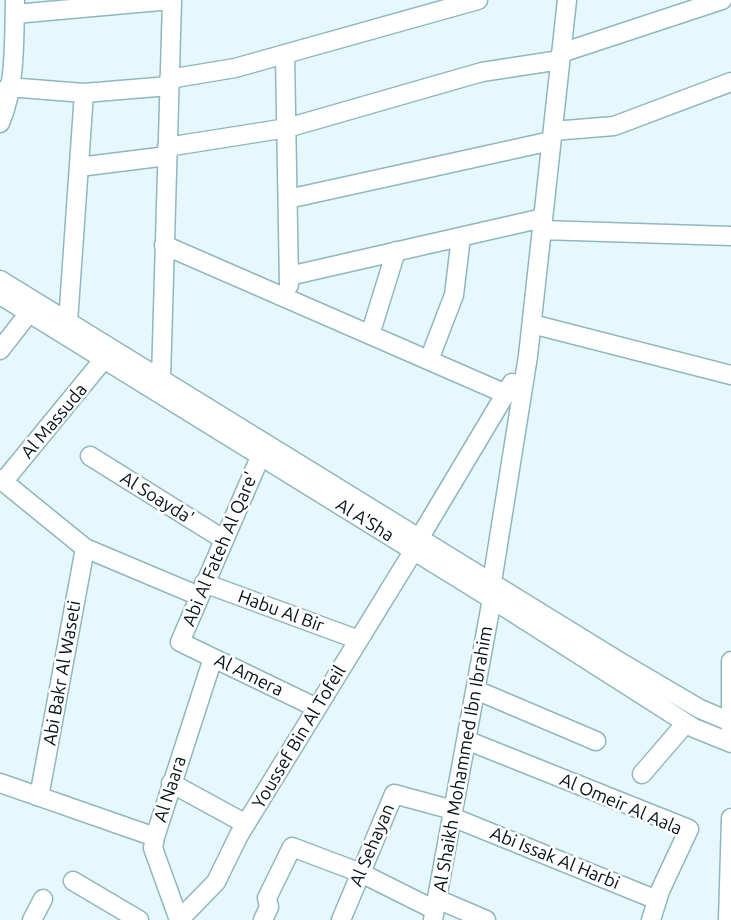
<!DOCTYPE html>
<html>
<head>
<meta charset="utf-8">
<style>
  body { margin:0 }
  canvas { display:block; background:#e7f8fc }
</style>
</head>
<body>
<canvas width="731" height="920"></canvas>
<script>
const g = document.querySelector('canvas').getContext('2d');
g.lineJoin = 'round';
function stroke(path, color, width, dash) { g.strokeStyle = color; g.lineWidth = width; g.lineCap = dash ? 'butt' : 'round'; g.setLineDash(dash || []); g.stroke(path); }
function drawText(font, color, halo, rows, align = 'center') {
  g.font = font + ' Ubuntu,sans-serif'; g.lineWidth = 5; g.setLineDash([]); g.textBaseline = 'middle'; g.strokeStyle = halo; g.fillStyle = color; for (const [text, x, y, turn = 0] of rows) {
    g.save(); g.translate(x, y); g.rotate((+turn || 0) * Math.PI / 180); g.textAlign = isNaN(turn) ? turn : align; if (halo) g.strokeText(text, 0, 0); g.fillText(text, 0, 0); g.restore();
  }
}
const minor = new Path2D(`
  M15 14 171 0
  M561 53 722 0
  M285 54 289 285
  M169 79 235 68 478 0
  M8 87 84 93 169 86
  M0 123C16 86 14 39 15 0
  M553 131 614 126 731 82
  M167 147 287 128 482 72 560 60
  M79 167 167 156
  M288 199 551 141
  M542 230 731 236
  M164 245 506 394
  M289 276 543 218
  M0 280 620 662 700 709 731 722
  M0 295 492 599 694 728 731 743
  M68 322 84 93
  M532 324 731 375
  M370 335 396 251
  M0 350 29 313
  M429 360 454 295 461 237
  M161 379 172 0
  M261 455 180 642 317 708
  M90 456 223 539
  M0 479 85 548 199 596
  M3 482 104 359
  M420 537 512 383
  M492 582 528 356 567 0
  M204 583 359 640
  M476 690 596 741
  M731 732V661
  M466 740 689 829 660 891 651 920
  M642 774 686 723
  M0 783 155 837
  M171 783 246 824
  M39 797 85 548
  M452 817 657 900
  M73 881 139 920
  M437 899 486 920
  M32 920 43 899
  M179 920 216 882 239 835 414 550
  M179 920 153 848 155 837 213 658
  M263 920 269 907 267 898 292 847 361 873 435 910
  M341 920 394 794 453 810
  M433 920 492 599
  M728 920 731 818`);
const streetNames = [
  ["Al Massuda",54,421,-50],
  ["Al Soayda'",157,498,32],
  ["Al A'Sha",365,520,32],
  ["Abi Al Fateh Al Qare'",220,549,-67],
  ["Habu Al Bir",281,611,20],
  ["Abi Bakr Al Waseti",62,673,-80],
  ["Al Amera",249,675,26],
  ["Youssef Bin Al Tofeil",299,737,-59],
  ["Al Shaikh Mohammed Ibn Ibrahim",463,759,-80],
  ["Al Naara",170,789,-72],
  ["Al Omeir Al Aala",621,804,23],
  ["Al Sehayan",372,845,-67],
  ["Abi Issak Al Harbi",555,858,22]
];
stroke(minor, '#8fb7c0', 21);
stroke(minor, '#fff', 18);
drawText('18px', '#041216', '#fff', streetNames);
</script>
</body>
</html>
